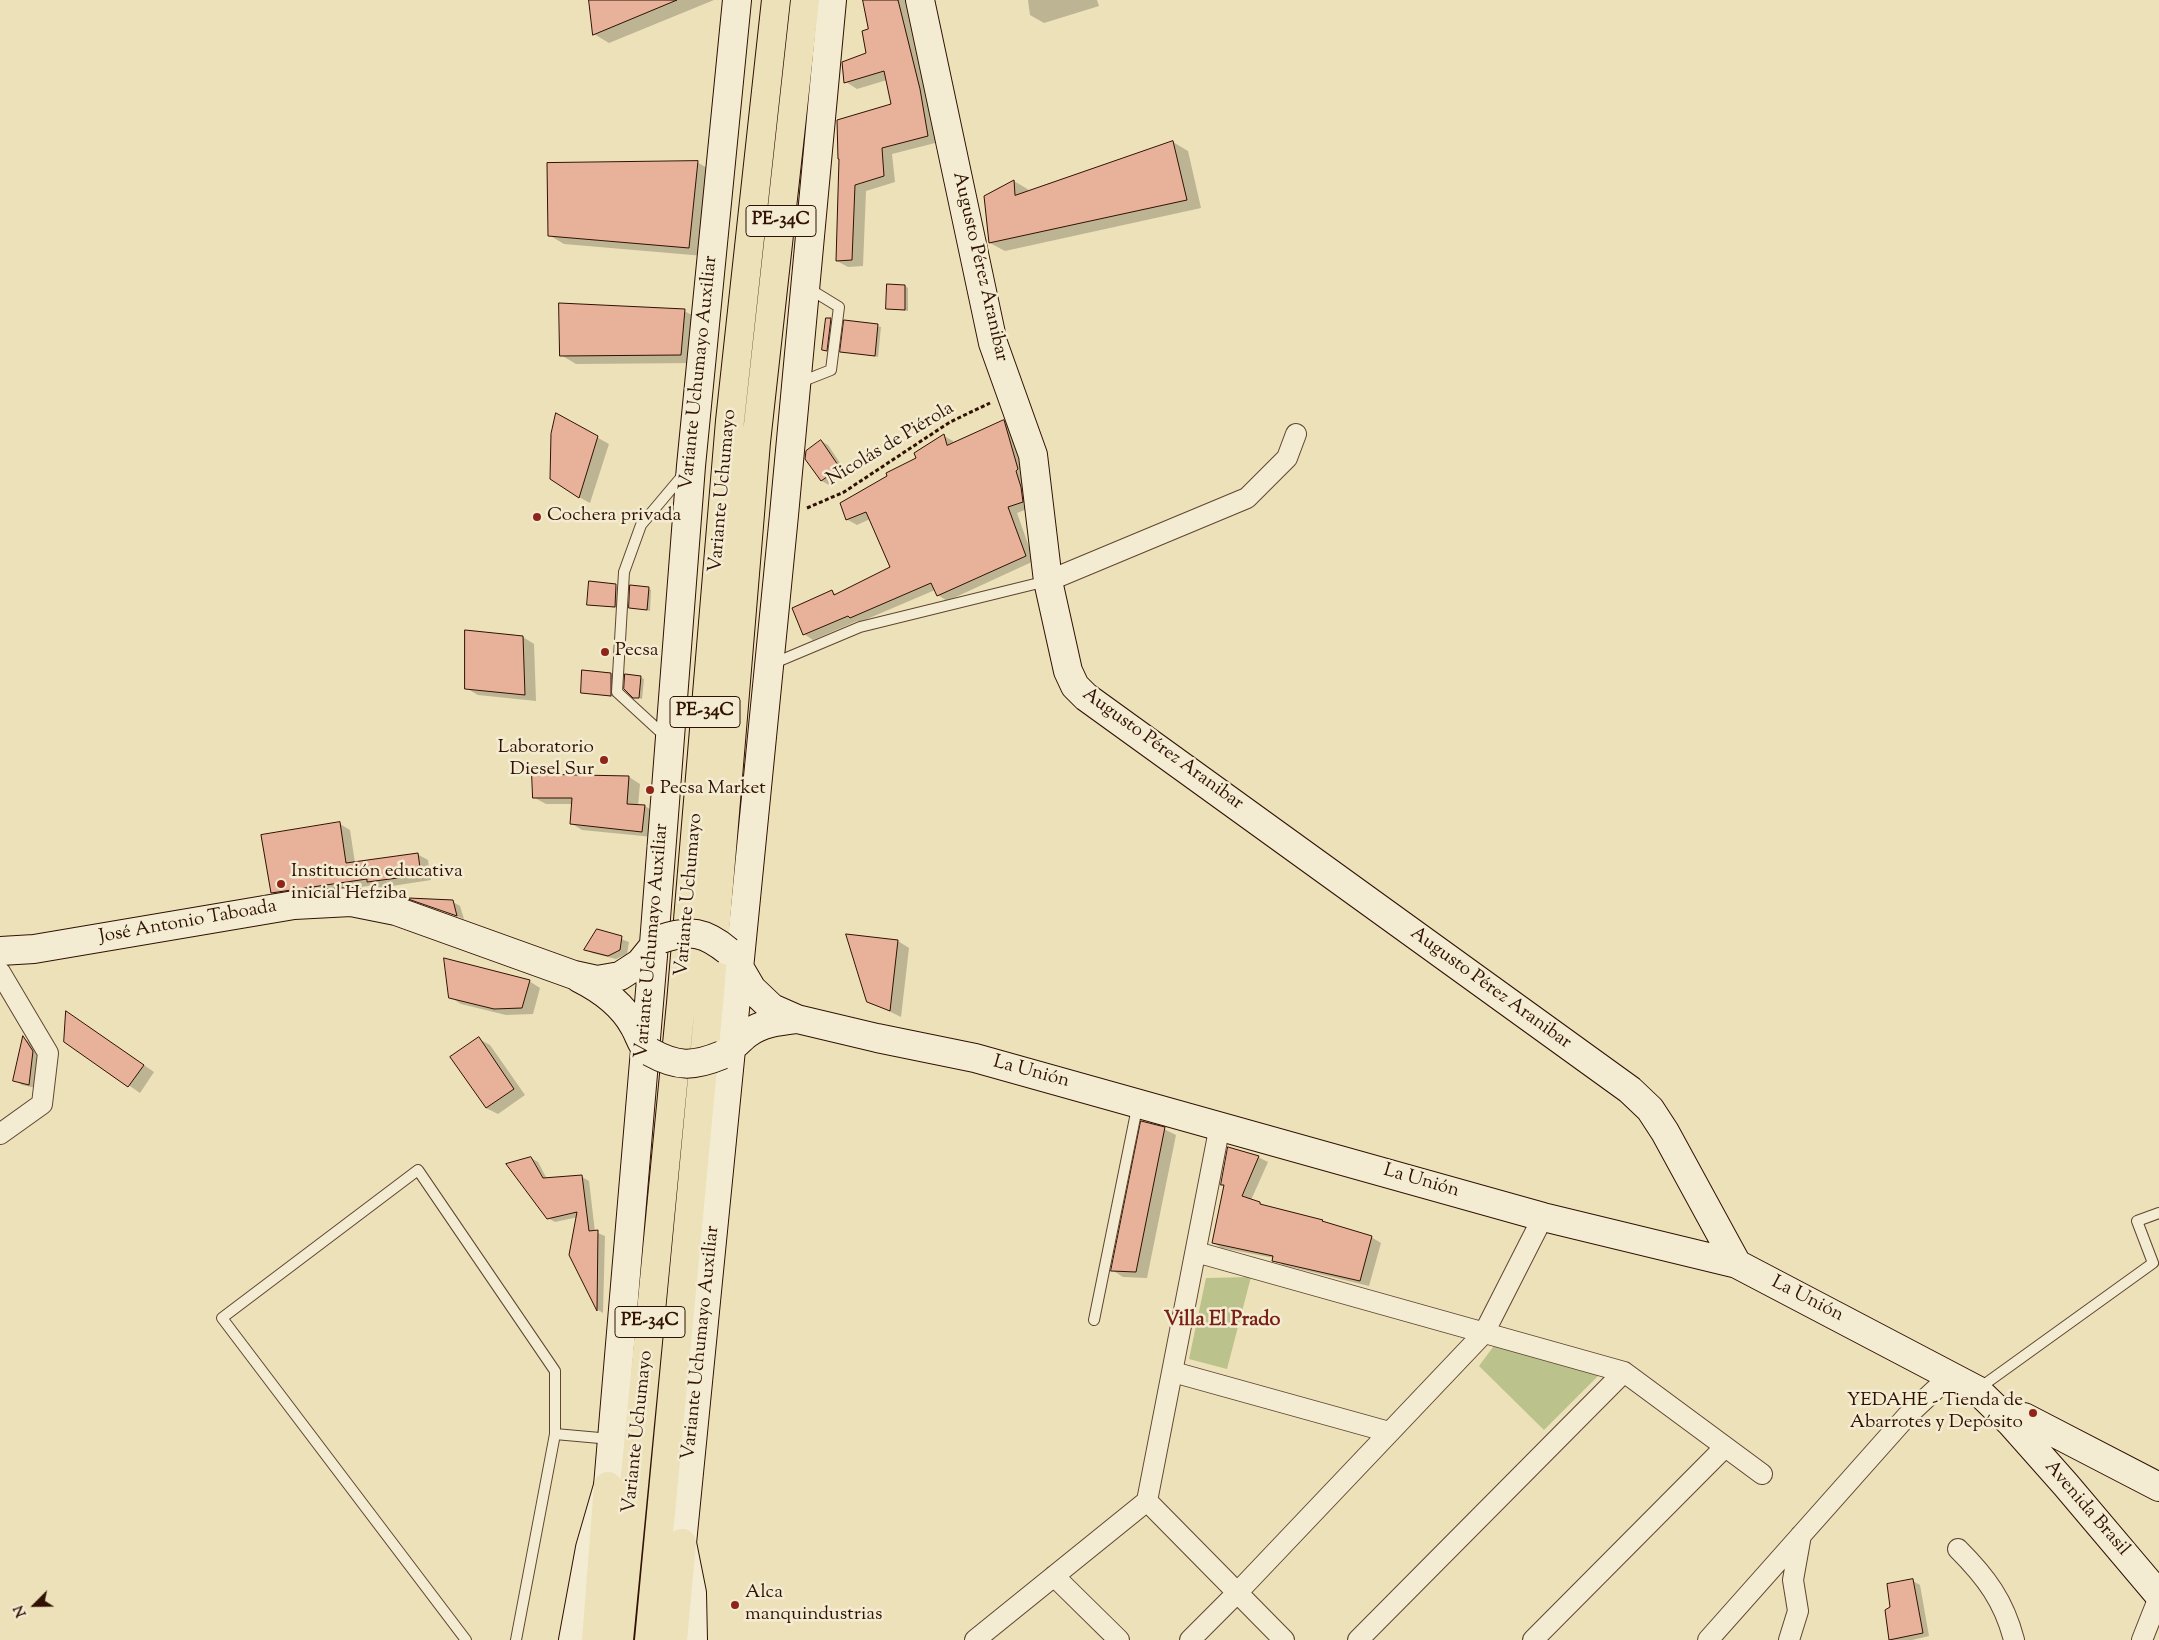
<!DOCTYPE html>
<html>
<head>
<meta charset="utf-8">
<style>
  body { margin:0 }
  #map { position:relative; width:2159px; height:1640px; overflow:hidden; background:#ede1b9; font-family:"Sorts Mill Goudy",serif }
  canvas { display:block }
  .north { position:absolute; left:10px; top:1580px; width:50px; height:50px; -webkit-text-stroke:4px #f3ecd2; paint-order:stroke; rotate:247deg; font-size:14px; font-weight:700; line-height:20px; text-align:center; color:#301103 }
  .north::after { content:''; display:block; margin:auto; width:18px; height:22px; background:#301103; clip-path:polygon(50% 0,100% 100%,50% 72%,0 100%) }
</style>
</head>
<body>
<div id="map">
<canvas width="2159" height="1640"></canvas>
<div class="north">N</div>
</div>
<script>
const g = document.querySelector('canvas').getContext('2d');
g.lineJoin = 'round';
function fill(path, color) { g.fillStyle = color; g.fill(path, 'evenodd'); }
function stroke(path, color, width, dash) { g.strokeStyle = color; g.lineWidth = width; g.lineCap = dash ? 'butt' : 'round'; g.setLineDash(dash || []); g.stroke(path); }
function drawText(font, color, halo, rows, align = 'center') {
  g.font = font + ' "Sorts Mill Goudy",serif'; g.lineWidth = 5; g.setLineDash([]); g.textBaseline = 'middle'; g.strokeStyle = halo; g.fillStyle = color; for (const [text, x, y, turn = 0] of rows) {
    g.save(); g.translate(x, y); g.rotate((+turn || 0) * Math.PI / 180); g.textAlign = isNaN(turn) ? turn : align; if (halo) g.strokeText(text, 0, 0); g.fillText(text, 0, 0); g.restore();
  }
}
const green = new Path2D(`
  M1251 1277 1227 1369 1189 1359 1206 1278Z
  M1496 1343 1601 1373 1544 1430 1479 1366Z`);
const shadow = new Path2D(`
  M590 0H714L609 43 594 34Z
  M864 0H907L939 142 892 154 895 182 866 191 863 266 848 267 837 261 840 159 893 105 887 80 857 89 846 82 868 54 870 30Z
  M1028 0H1097L1099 6 1044 23 1030 15Z
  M1173 142 1188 151 1201 208 1005 251 990 243 1014 181 1029 190V192Z
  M697 162 712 171 704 256 564 244 549 235Z
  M905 286 908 288V311L887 308Z
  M684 311 700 319 696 363 576 364 561 355Z
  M830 319 833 321 830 352 823 349Z
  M845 321 881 327 878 357 842 351Z
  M557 415 609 444 590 503 579 497Z
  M1004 421 1013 426 1032 507 1017 513 1034 561 947 601 938 595 935 590 860 622 857 621 813 640 804 634 832 592 838 595 892 568 870 519 857 525 848 520 842 503 918 459 944 436 953 441 954 444Z
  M821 441 828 445 846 472 829 485 822 481Z
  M590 583 619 587 618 608 588 604Z
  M648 588 651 590 650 611 630 607Z
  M523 637 534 644 536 701 478 695 466 688Z
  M611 674 614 676V697L582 692Z
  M640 677 644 679 642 699 634 697Z
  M629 777 640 784 638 806H645L656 813 653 837 582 830 571 823 573 804H546L535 798Z
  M340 824 350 830 355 863 417 854 428 860 431 880 379 888 375 885 282 898 272 892Z
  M412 899 453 902 460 906 464 919Z
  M597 930 629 942 627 954 616 959 592 953 585 949Z
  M898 941 909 948 901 1017 868 1001Z
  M529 981 540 988 533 1014 506 1015 461 1004 450 997Z
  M67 1013 154 1072 140 1093 66 1042Z
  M23 1038 30 1042 40 1056 36 1088 22 1085 15 1080Z
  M479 1039 490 1045 525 1095 498 1114 486 1108Z
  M1164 1129 1176 1135 1147 1278 1123 1277 1112 1270Z
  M1258 1157 1268 1162 1251 1200 1267 1207 1322 1221 1371 1237 1381 1243 1369 1286 1283 1265 1274 1258 1222 1248 1213 1243 1225 1186 1222 1184Z
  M531 1158 538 1162 547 1179 582 1177 589 1181 595 1232 605 1236 603 1313 598 1310 570 1256 578 1217 555 1222 548 1218Z
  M1913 1581 1920 1585 1929 1636 1912 1640H1892L1891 1639 1892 1608Z`);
const building = new Path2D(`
  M589 0H677L593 35Z
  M863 0H898L920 89 928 136 882 148 884 176 855 185 852 260 836 261 839 159H838L837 120 891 104 884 71 844 83 842 62 866 53 862 31 868 29Z
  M1173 141 1187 200 989 243 984 196 1014 180 1015 195Z
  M698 161 689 248 548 236 547 163Z
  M887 284 905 285V310L886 309Z
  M559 303 685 309 681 355 560 356Z
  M826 318H831L827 351 822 350Z
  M844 320 878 324 875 356 840 352Z
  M556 413 598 436 579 498 550 479 551 434Z
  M1004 420 1018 469 1016 471 1021 487 1023 502 1008 507 1026 556 937 596 931 583 850 618 848 616 803 635 792 608 832 590 834 595 890 567 866 512 846 520 840 503 887 476 886 473 916 458 914 453 944 434 947 445Z
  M821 440 840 468 821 481 805 459 806 451Z
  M589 581 616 584 615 607 587 605Z
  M630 585 649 587 647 610 629 608Z
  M465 630 523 636 525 695 465 689Z
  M582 670 611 673V696L581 693Z
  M625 674 641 676 639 698H633L624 689Z
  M532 774 629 776 627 804 645 805 642 832 570 824 572 798H533Z
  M340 822 346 863 418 853 421 875 367 882V879L271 893 261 835Z
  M408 898 453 900 457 916 408 899Z
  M597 929 622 936 620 950 608 956 584 950Z
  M846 934 898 940 890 1011 867 1002Z
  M444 958 530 980 522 1008 494 1009 449 998Z
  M66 1011 144 1065 128 1087 64 1042Z
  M23 1036 33 1051 29 1085 13 1081Z
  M479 1037 514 1089 486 1108 450 1057Z
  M1141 1121 1165 1127 1136 1272 1111 1271Z
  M1228 1147 1259 1156 1242 1196 1260 1202V1204L1323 1220 1322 1221 1372 1236 1360 1281 1272 1261 1273 1256 1212 1243 1224 1185H1221Z
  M531 1157 543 1178 582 1175 589 1231 598 1230 597 1311 569 1255 577 1212 547 1219 506 1164Z
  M1913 1579 1923 1633 1889 1640 1885 1610 1890 1607 1887 1584Z`);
const path = new Path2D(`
  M807 508 844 492 950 422 990 403`);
const lane = new Path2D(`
  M798 383 831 370 839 307 808 288
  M772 664 860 627 1047 581
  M666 737 617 692 624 572 641 525 683 475
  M1094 1320 1138 1103
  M1978 1389 2153 1263 2137 1221 2159 1213
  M466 1640 222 1318 418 1170 555 1371V1434L611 1439
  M516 1640 555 1434`);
const street = new Path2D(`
  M1048 581 1247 498 1287 458 1296 434
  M0 972 48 1053 42 1104 0 1134
  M1196 1252 1624 1372 1762 1474
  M1173 1372 1389 1432
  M1147 1501 1284 1640
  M1958 1549C1986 1577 2004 1601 2014 1640
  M1054 1576 1119 1640
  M975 1640 1147 1501 1220 1125
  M1190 1640 1237 1593 1484 1333 1543 1217
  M1358 1640 1624 1372
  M1533 1640 1725 1447
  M1708 1640 1907 1416 1951 1375
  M1789 1640 1798 1611 1793 1580 1801 1535
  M2142 1640 2159 1597`);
const secondary = new Path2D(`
  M920 0 993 343 1033 455 1048 581 1068 671 1075 686 1086 697 1630 1090 1650 1109 1665 1132 1737 1264
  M0 951 34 949 294 905 351 902 396 911 574 975 597 980 620 976 640 963 657 942
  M735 960 752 989 772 1008 797 1019 877 1038 975 1058 1543 1217 1737 1264 1977 1390 2011 1423 2066 1485 2159 1595
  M579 978C601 989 622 1004 634 1026 639 1034 641 1044 647 1050
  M722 1055C732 1049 738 1041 747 1034 761 1023 780 1021 797 1019
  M2011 1423 2024 1417 2159 1487
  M573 1640 590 1548 608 1486 654 944 691 466 737 0
  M693 1640 692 1593 682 1543 784 515 832 0`);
const highway = new Path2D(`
  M596 1640 608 1486
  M619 1640 681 1003 730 421 776 0
  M649 1640 709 1004 756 442 805 0
  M673 1640 682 1543`);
const secondaryBridge = new Path2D(`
  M661 939C690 929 705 932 728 951
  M650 1052C677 1067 693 1067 722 1055`);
const markers = [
  [537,517,5,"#8f2418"],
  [605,652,5,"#8f2418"],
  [604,760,5,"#8f2418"],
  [650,790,5,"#8f2418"],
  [281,884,5,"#8f2418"],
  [2033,1413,5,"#8f2418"],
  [735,1605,5,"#8f2418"]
];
const shields = [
  [781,221,70],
  [705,712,70],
  [650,1322,70]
];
const shieldNames = [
  ["PE-34C",781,221],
  ["PE-34C",705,712],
  ["PE-34C",650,1322]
];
const streetNames = [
  ["Augusto Pérez Aranibar",979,267,77],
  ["Variante Uchumayo Auxiliar",700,373,-84],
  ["Nicolás de Piérola",891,445,-31],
  ["Variante Uchumayo",724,491,-85],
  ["Augusto Pérez Aranibar",1162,750,36],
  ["Variante Uchumayo",690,895,-85],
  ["José Antonio Taboada",188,923,-10],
  ["Variante Uchumayo Auxiliar",653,941,-85],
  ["Augusto Pérez Aranibar",1490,989,36],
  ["La Unión",1031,1073,15],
  ["La Unión",1421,1182,16],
  ["La Unión",1807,1300,27],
  ["Variante Uchumayo Auxiliar",702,1343,-84],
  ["Variante Uchumayo",639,1432,-84],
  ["Avenida Brasil",2086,1509,49]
];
const poiNames = [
  ["Cochera privada",547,517],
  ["Pecsa",615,652],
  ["Laboratorio",594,749,"right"],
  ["Diesel Sur",594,771,"right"],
  ["Pecsa Market",660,790],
  ["Institución educativa",291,873],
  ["inicial Hefziba",291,895],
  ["YEDAHE - Tienda de",2023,1402,"right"],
  ["Abarrotes y Depósito",2023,1424,"right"],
  ["Alca",745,1594],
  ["manquindustrias",745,1616]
];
const neighbourhoodNames = [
  ["Villa El Prado",1222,1322]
];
fill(green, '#bcc28c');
fill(shadow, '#0003');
fill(building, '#e7b299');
stroke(building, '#301103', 1);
stroke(lane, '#5f4530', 12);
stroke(street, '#5f4530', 22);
stroke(secondary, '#301103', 30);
stroke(highway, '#301103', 30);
stroke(path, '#301103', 3, [4, 2.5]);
stroke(lane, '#f3ecd2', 10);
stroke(street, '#f3ecd2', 20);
stroke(secondary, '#f3ecd2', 28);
stroke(highway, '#ede1b9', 28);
stroke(secondaryBridge, '#301103', 30, []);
stroke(secondaryBridge, '#f3ecd2', 28);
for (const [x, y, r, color] of markers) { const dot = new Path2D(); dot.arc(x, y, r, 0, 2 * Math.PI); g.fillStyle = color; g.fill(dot); stroke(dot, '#f3ecd2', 2); }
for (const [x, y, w] of shields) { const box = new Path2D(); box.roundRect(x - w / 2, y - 15.5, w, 31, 4); g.fillStyle = '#f3ecd2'; g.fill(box); stroke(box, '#301103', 1); }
drawText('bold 18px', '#301103', null, shieldNames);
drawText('19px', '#301103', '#f3ecd2', streetNames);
drawText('19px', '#301103', '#f3ecd2', poiNames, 'left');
drawText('bold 20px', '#7a1f14', '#f3ecd2', neighbourhoodNames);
</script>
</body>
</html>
